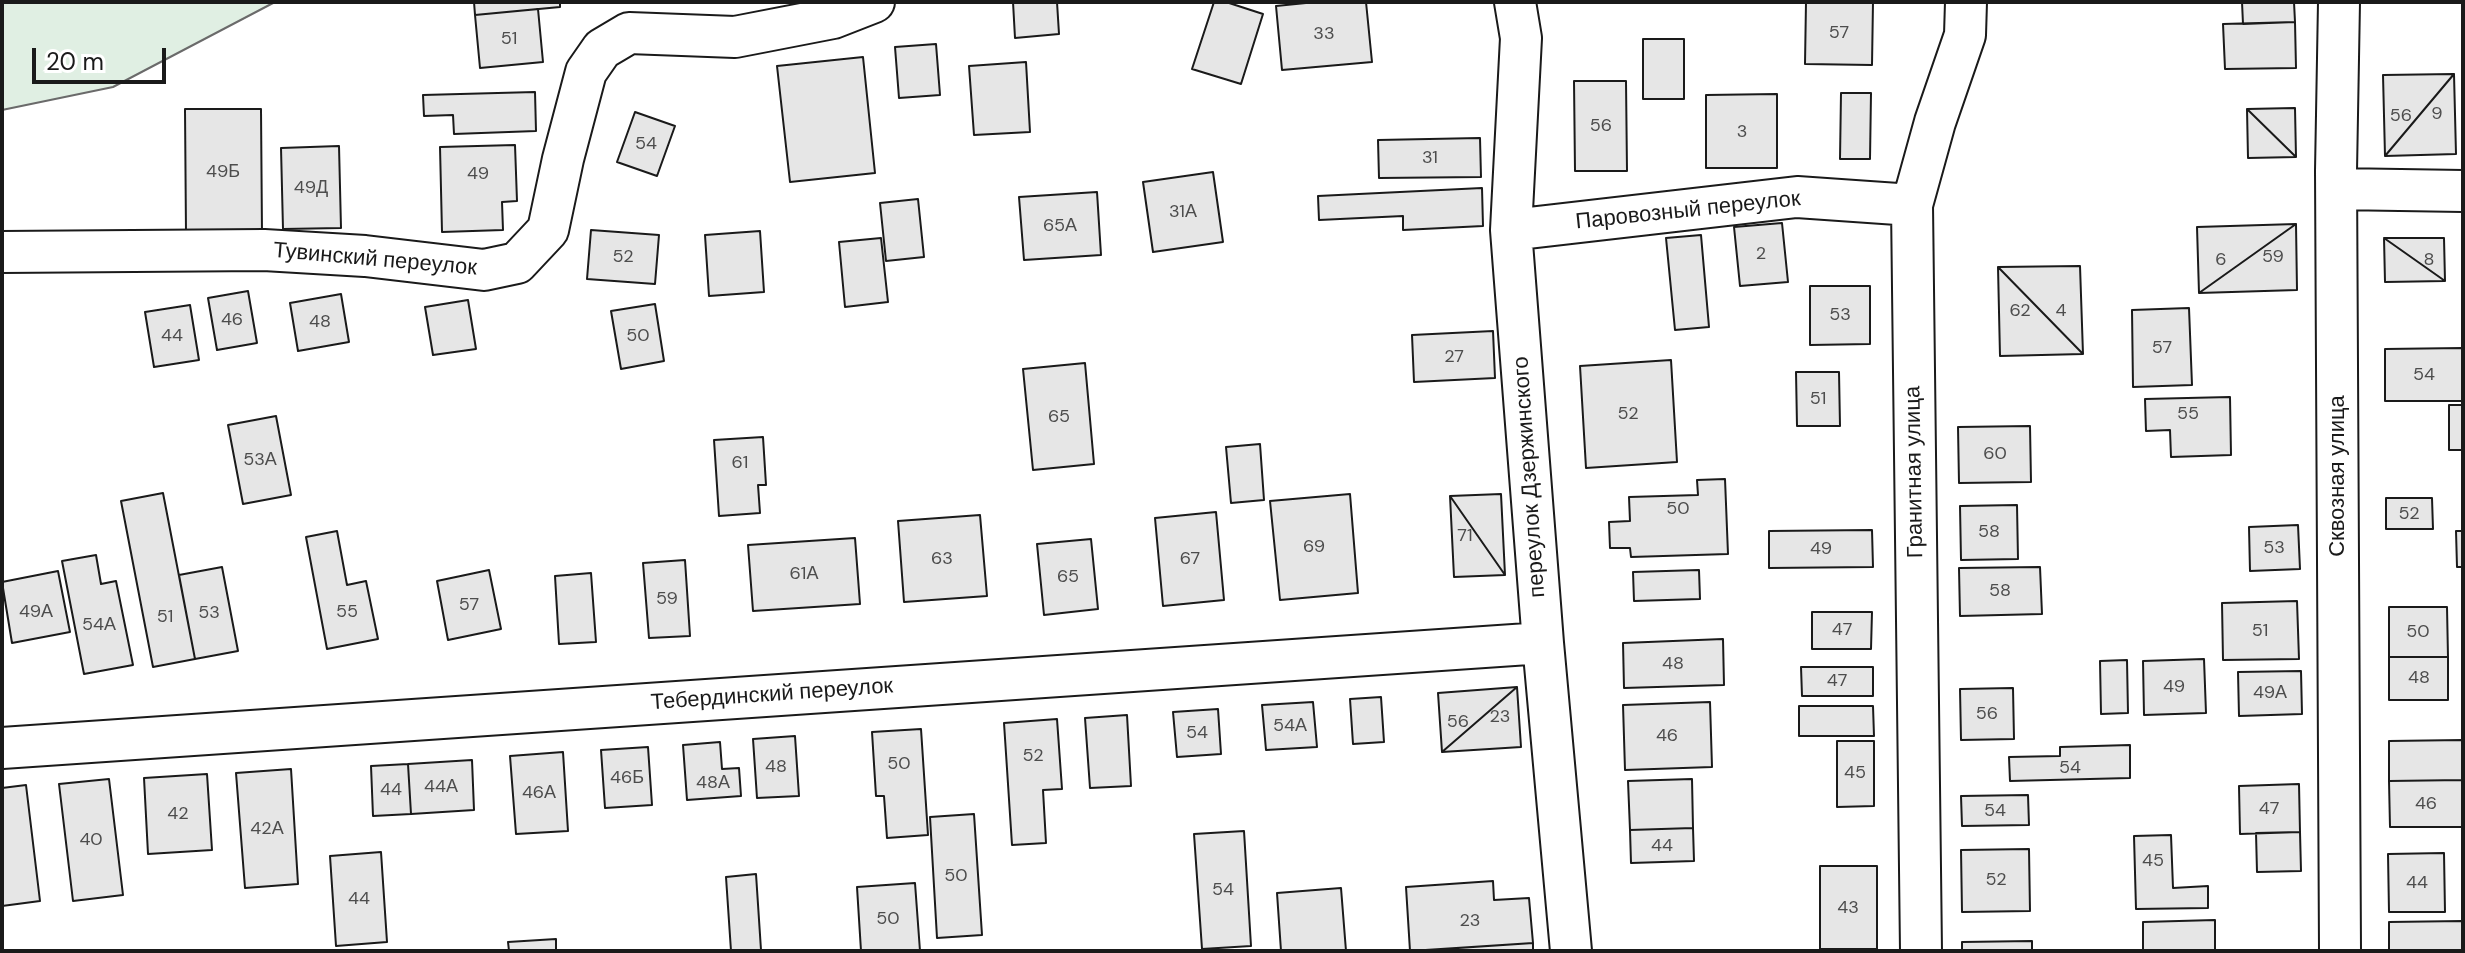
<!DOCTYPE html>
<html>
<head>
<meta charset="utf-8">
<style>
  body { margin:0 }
  #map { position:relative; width:2465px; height:953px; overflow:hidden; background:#fff; font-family:"DM Sans",sans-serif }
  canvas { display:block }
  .frame { position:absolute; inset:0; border:4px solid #1a1a1a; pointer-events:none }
  .scale { position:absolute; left:32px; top:48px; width:134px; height:36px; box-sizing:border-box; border:4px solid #1a1a1a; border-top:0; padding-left:10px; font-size:24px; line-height:28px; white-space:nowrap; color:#1a1a1a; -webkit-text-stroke:6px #fff; paint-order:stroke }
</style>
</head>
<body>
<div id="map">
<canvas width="2465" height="953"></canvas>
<div class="frame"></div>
<div class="scale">20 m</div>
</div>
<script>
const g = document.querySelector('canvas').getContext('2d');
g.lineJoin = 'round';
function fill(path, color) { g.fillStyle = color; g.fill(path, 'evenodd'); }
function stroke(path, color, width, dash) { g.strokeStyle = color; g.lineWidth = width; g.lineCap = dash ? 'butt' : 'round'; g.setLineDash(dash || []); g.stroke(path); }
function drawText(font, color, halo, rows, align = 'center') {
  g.font = font + ' "DM Sans",sans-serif'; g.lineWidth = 6; g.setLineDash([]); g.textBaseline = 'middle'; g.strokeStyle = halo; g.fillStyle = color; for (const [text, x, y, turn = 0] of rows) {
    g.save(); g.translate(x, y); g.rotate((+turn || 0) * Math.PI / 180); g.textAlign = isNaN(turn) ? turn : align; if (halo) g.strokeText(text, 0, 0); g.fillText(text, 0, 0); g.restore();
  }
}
const green = new Path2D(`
  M2 2H275L113 87 2 110Z`);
const building = new Path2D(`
  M474 2H560V7L475 15Z
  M1013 2H1057L1059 34 1015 38Z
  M1214 2H1226L1263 14 1241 84 1192 69Z
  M1316 2H1366L1372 62 1282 70 1276 6Z
  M1806 2H1873L1872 65 1805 64Z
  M2242 2H2294L2295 22 2243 24Z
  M538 9 543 62 480 68 475 15Z
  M2295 22 2296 68 2225 69 2223 24Z
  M1643 39H1684V99H1643Z
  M936 44 940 95 899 98 895 47Z
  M863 57 875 173 790 182 777 66Z
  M1026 62 1030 132 974 135 969 66Z
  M2454 74 2385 156 2383 75Z
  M2454 74 2456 154 2385 156Z
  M1574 81H1626L1627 171H1575Z
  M535 92 536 131 454 134 453 115 424 116 423 95Z
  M1841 93H1871L1870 159H1840Z
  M1777 94V168H1706V95Z
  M2295 108 2296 157 2247 109Z
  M185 109H261L262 234H186Z
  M2247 109 2296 157 2248 158Z
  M635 112 675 126 657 176 617 162Z
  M1480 138 1481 177 1379 178 1378 140Z
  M515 145 517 201 502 202 503 230 442 232 440 147Z
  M339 146 341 228 283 229 281 148Z
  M1213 172 1223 242 1153 252 1143 182Z
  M1482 188 1483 226 1403 230V216L1319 220 1318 196Z
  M1097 192 1101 255 1024 260 1019 197Z
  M918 199 924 257 886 261 880 203Z
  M1782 223 1788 282 1740 286 1734 227Z
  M2296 224 2297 290 2199 293Z
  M2296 224 2199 293 2197 227Z
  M591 230 659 235 655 284 587 279Z
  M760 231 764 292 709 296 705 235Z
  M1701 235 1709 327 1675 330 1666 238Z
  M881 238 888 302 845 307 839 242Z
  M2384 238 2445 281 2385 282Z
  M2384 238H2444L2445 281Z
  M2080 266 2083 354 1998 267Z
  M1998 267 2083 354 2000 356Z
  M1810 286H1870V344L1810 345Z
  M248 291 257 343 217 350 208 298Z
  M341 294 349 342 298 351 290 303Z
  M468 300 476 349 433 355 425 307Z
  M655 304 664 361 621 369 611 311Z
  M190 305 199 360 154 367 145 312Z
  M2189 308 2192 385 2133 387 2132 310Z
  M1493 331 1495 378 1414 382 1412 335Z
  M2463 348V401H2385V349Z
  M1671 360 1677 462 1586 468 1580 366Z
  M1085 363 1094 464 1033 470 1023 369Z
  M1796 372H1839L1840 426H1797Z
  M2230 397 2231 455 2171 457 2170 430 2146 431 2145 399Z
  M2449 405H2463V450H2449Z
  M276 416 291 495 243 504 228 425Z
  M2030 426 2031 482 1959 483 1958 427Z
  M763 437 766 485H758L760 513 719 516 714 440Z
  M1260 444 1264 500 1231 503 1226 447Z
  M1725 479 1728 554 1631 557 1630 548H1610L1609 522 1630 521 1629 497 1698 495 1697 480Z
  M163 493 195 659 153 667 121 501Z
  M1350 494 1358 593 1280 600 1270 501Z
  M1501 494 1505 575 1450 496Z
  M1450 496 1505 575 1454 577Z
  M2386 498H2432L2433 529H2386Z
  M2017 505 2018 559 1961 560 1960 506Z
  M1216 512 1224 600 1163 606 1155 518Z
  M980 515 987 596 904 602 898 521Z
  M2298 525 2300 569 2250 571 2249 527Z
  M1872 530 1873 567 1769 568V531Z
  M337 531 347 585 366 581 378 639 327 649 306 537Z
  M2456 531H2463V567H2457Z
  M855 538 860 604 753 611 748 545Z
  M1091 539 1098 609 1044 615 1037 544Z
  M96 555 101 584 116 581 133 665 84 674 62 561Z
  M685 560 690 636 649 638 643 563Z
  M222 567 238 651 195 659 179 575Z
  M2040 567 2042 614 1960 616 1959 568Z
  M489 570 501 629 448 640 437 581Z
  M1699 570 1700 599 1634 601 1633 572Z
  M58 571 70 632 12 643 2 582Z
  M591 573 596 642 559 644 555 576Z
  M2297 601 2299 659 2223 660 2222 603Z
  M2389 607H2447L2448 657H2389Z
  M1812 612H1872L1871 649H1812Z
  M1723 639 1724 685 1624 688 1623 643Z
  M2389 657H2448V700H2389Z
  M2204 659 2206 713 2144 715 2143 661Z
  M2127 660 2128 713 2101 714 2100 661Z
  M1801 667H1873V696H1802Z
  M2301 671 2302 714 2239 716 2238 672Z
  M1517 687 1521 747 1442 752Z
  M1517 687 1442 752 1438 693Z
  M2013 688 2014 739 1961 740 1960 689Z
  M1381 697 1384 742 1353 744 1350 699Z
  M1313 702 1317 747 1266 750 1262 705Z
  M1710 702 1712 767 1625 770 1623 705Z
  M1799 706H1873L1874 736H1799Z
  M1218 709 1221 754 1177 757 1173 712Z
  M1127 715 1131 786 1090 788 1085 718Z
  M1057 719 1062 789 1043 790 1046 843 1012 845 1004 723Z
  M921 729 928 835 887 838 884 796H876L872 732Z
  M795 736 799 796 757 798 753 739Z
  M2463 740V780L2389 781V741Z
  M1837 741H1874V806L1837 807Z
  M720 742 722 769 739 768 741 796 687 800 683 745Z
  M2130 745V778L2010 781 2009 757 2060 756V747Z
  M648 747 652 805 605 808 601 750Z
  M563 752 568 831 516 834 510 756Z
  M472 760 474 810 411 814 408 764Z
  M408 764 411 814 373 816 371 766Z
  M291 769 298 884 245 888 236 773Z
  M207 774 212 850 148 854 144 778Z
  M109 779 123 895 73 901 59 784Z
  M1692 779 1693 828 1630 830 1628 781Z
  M2463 780V827H2390L2389 781Z
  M2299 784 2300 832 2240 834 2239 786Z
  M26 785 40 901 2 906V788Z
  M2028 795 2029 825 1962 826 1961 796Z
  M974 814 982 935 937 938 930 817Z
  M1693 828 1694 861 1631 863 1630 830Z
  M1244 831 1251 946 1202 949 1194 834Z
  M2300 832 2301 871 2257 872 2256 833Z
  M2171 835 2173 888 2208 886V908L2136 909 2134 836Z
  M2029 849 2030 911 1962 912 1961 850Z
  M381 852 387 942 336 946 330 856Z
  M2444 853 2445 912H2389L2388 854Z
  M1820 866H1877V949H1820Z
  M756 874 761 950 731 951 726 877Z
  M1493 881 1494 900 1529 898 1533 943 1410 951 1406 887Z
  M915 883 920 951H861L857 887Z
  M1341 888 1346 951H1281L1277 893Z
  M2215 920V951H2143V922Z
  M2463 921V951H2389V922Z
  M556 939V951H509L508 942Z
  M2032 941V951H1962V942Z
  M1533 943V951H1458V948Z`);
const minor = new Path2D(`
  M1515 2 1521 38 1511 230 1543 643 1571 951
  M2339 2 2336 171 2340 951
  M2337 189 2463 191
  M1511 230 1797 197 1912 205
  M2 252 264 250 365 256 484 270 517 263 548 230 563 159 586 72 602 49 629 33 735 37 833 18 874 2
  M2 748 1543 643
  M1921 951 1912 205 1935 122 1965 35 1966 2`);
const numberNames = [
  ["57",1839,33],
  ["33",1324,34],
  ["51",509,39],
  ["9",2437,114],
  ["56",2401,116],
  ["56",1601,126],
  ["3",1742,132],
  ["54",646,144],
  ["31",1430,158],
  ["49Б",223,172],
  ["49",478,174],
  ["49Д",311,188],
  ["31А",1183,212],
  ["65А",1060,226],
  ["2",1761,254],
  ["52",623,257],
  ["59",2273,257],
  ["6",2221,260],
  ["8",2429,260],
  ["62",2020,311],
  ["4",2061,311],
  ["53",1840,315],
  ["46",232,320],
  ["48",320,322],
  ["44",172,336],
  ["50",638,336],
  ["57",2162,348],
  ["27",1454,357],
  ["54",2424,375],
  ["51",1818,399],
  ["52",1628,414],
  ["55",2188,414],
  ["65",1059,417],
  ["60",1995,454],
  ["53А",260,460],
  ["61",740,463],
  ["50",1678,509],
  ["52",2409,514],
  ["58",1989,532],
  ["71",1465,536],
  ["69",1314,547],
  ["53",2274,548],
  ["49",1821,549],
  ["63",942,559],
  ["67",1190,559],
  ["61А",804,574],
  ["65",1068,577],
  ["58",2000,591],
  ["59",667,599],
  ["57",469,605],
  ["49А",36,612],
  ["55",347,612],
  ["53",209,613],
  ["51",165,617],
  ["54А",99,625],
  ["47",1842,630],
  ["51",2260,631],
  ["50",2418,632],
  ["48",1673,664],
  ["48",2419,678],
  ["47",1837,681],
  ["49",2174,687],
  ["49А",2270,693],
  ["56",1987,714],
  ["23",1500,717],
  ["56",1458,722],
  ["54А",1290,726],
  ["54",1197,733],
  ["46",1667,736],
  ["52",1033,756],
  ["50",899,764],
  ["48",776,767],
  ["54",2070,768],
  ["45",1855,773],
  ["46Б",627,778],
  ["48А",713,783],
  ["44А",441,787],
  ["44",391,790],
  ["46А",539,793],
  ["46",2426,804],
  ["47",2269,809],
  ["54",1995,811],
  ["42",178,814],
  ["42А",267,829],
  ["40",91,840],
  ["44",1662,846],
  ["45",2153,861],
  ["50",956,876],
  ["52",1996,880],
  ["44",2417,883],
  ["54",1223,890],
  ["44",359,899],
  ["43",1848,908],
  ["50",888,919],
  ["23",1470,921]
];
const streetNames = [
  ["Паровозный переулок",1688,211,-6],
  ["Тувинский переулок",375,260,5],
  ["Гранитная улица",1915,472,-91],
  ["Сквозная улица",2338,476,-90],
  ["переулок Дзержинского",1530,477,-94],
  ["Тебердинский переулок",772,695,-4]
];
fill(green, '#e0efe3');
stroke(green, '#6a6a6a', 2);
fill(building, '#e6e6e6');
stroke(building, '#1a1a1a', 2);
stroke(minor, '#1a1a1a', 44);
stroke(minor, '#fff', 40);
drawText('18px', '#4d4d4d', null, numberNames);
drawText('22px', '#1a1a1a', '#fff', streetNames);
</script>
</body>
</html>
